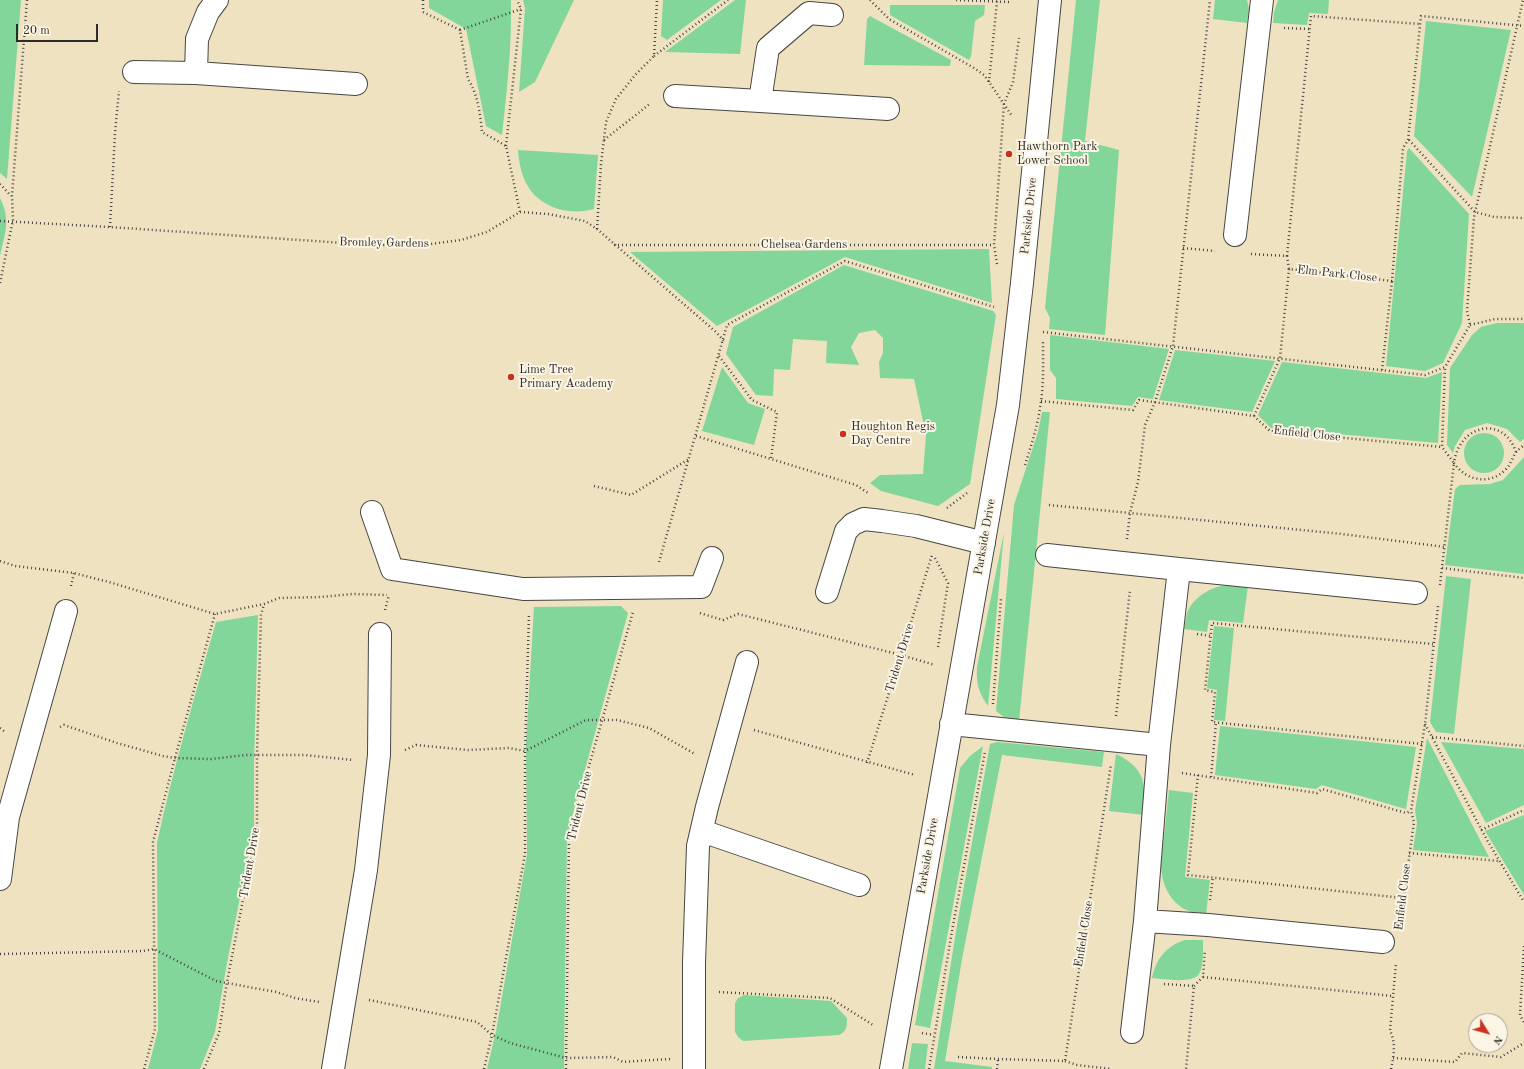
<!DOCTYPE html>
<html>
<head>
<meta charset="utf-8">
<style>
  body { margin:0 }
  #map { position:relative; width:1524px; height:1069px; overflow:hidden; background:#efe2c1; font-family:"Old Standard TT",serif }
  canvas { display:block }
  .north { position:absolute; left:1468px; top:1013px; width:40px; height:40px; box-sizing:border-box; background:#fcf5e5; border:1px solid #a8a49b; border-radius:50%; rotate:127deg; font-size:11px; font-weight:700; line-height:16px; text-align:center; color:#2b2b2b }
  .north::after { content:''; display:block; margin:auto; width:14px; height:18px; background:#c8321e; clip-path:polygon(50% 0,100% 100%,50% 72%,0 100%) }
  .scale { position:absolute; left:16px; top:24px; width:82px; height:18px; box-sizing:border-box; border:2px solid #2b2b2b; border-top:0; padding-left:5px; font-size:12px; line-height:14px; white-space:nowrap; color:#2b2b2b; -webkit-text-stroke:3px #fcf5e5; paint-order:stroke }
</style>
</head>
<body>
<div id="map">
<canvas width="1524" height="1069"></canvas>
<div class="north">N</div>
<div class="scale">20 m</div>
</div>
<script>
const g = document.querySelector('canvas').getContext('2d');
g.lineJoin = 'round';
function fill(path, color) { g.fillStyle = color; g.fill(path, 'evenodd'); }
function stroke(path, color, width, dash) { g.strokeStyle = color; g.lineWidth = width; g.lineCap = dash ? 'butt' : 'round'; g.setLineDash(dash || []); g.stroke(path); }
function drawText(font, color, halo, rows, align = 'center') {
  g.font = font + ' "Old Standard TT",serif'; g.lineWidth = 4; g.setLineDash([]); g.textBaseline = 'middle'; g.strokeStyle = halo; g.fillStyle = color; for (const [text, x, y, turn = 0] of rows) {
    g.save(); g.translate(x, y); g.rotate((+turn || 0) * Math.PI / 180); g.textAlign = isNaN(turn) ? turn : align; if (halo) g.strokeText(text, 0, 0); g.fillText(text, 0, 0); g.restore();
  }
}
const green = new Path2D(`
  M0 0H21L7 179 0 173Z
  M429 0H511C512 45 507 90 502 135L486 126 466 29 429 8Z
  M523 0H574L535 82 519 92 525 8Z
  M663 0H721L667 40 661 36Z
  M735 0H746L740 54 665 52Z
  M1076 0H1100L1085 141 1119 150 1105 335 1049 329 1050 318 1045 308Z
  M1215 0H1247L1249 9 1247 23 1213 19Z
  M1278 0H1329L1328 14 1309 13 1307 25 1273 23 1274 12Z
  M890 5H985L984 15 975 21 971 57 969 60 890 15Z
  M870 16 951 60 950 66 864 65 867 19Z
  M1426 21 1511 30 1472 197 1414 136Z
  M1409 148 1469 214 1462 323 1443 363 1425 371 1386 366 1407 151Z
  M518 150 598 155 594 209C572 215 546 210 531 191 522 179 519 164 518 150Z
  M0 198C11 220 5 233 0 256Z
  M989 249 992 303 845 257 717 326 630 252Z
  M844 265 993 311 996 315 970 484 938 506 881 491 870 483 880 475 923 474 926 435 914 379 880 378 879 362 883 353V338L875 330 859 333 851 347 859 365 826 363 827 341 793 339 790 370 774 369 773 396 756 395 726 354 733 327Z
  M1497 323H1524V439L1520 442 1507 429 1487 423 1465 430 1455 446 1453 453 1447 445 1450 368 1472 335 1481 327Z
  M1050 335 1169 349 1153 399 1138 397 1132 406 1056 399V378L1050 370Z
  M1175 350 1275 361 1252 412 1159 400Z
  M1282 362 1426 378 1442 372 1438 443 1271 428 1258 415Z
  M722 367 748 403 765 409 754 445 702 431Z
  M1042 412H1050L1019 721 1004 717 996 711 1014 505 1038 432Z
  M1464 453a20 20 0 1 1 40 0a20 20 0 1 1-40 0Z
  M1524 457V574L1445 565 1455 489 1460 485 1490 484 1503 480Z
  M1004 532 988 706C979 693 976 684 977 667Z
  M1446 576 1471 579 1454 734 1436 732 1430 722Z
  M1227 585 1248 586 1243 623 1209 620 1207 632 1184 629C1185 624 1186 618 1187 613 1194 596 1211 587 1227 585Z
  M621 606 628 613 567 835 564 1069H487L496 1031 527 854 526 743 534 607Z
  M258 615 254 765V827L227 963 215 1032 200 1069H148L158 1030 157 843C173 769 195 695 216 622Z
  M1214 626 1234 628 1225 721 1214 720 1217 690 1207 688Z
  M1220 726 1416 747 1406 809 1322 785 1316 789 1215 775Z
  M1427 738 1489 857 1413 850 1417 823 1415 811Z
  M997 742 1104 752 1102 767 1002 755 962 959 945 1061 992 1067V1069H934L958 919 990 744Z
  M1441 742 1524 749V805L1486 823Z
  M983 746 930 1028 915 1025 960 768 970 756Z
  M1116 754C1146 768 1146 785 1144 815L1109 811Z
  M1169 790 1193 793 1185 877 1210 880 1206 915C1177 913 1161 892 1161 863 1161 854 1163 845 1164 836 1166 821 1167 805 1169 790Z
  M1524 815V895L1485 831Z
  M1185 940H1203C1203 948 1204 967 1199 974 1193 984 1163 979 1152 978 1156 959 1166 946 1185 940Z
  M744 995 831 1001 847 1018C847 1026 847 1031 839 1035L743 1041 738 1037 735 1032V1003L738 998Z
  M912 1043 928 1044 925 1069H908Z`);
const path = new Path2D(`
  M423 0V12L460 30 468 79C478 95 480 113 482 132L506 146 520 212
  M870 0 889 19 974 68 984 75 989 82 1012 116
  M956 0 1009 2
  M1284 28 1310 29
  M460 30 521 9
  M654 56 728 0
  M989 82 997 1
  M604 140 651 103
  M1409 140 1475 212 1494 217 1524 218
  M506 146 521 9 517 0
  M0 184 11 196
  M520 212 548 214 585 221 597 229 716 332 724 341
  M0 221 110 227 373 245H423L461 240 487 232 520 212
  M110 227 115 133 119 91
  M597 229 601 164 606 122 616 99 636 74 654 56 657 0
  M614 245H994
  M1183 248 1215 251
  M1251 254 1287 256 1289 269 1392 281 1403 148 1408 140 1421 16 1524 26
  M1287 256 1311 16 1420 24
  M997 264 994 245 1004 104 1013 82 1019 38
  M0 283 13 220 12 196 27 0
  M1470 325 1495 319H1524
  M1043 332 1425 375 1445 367 1470 325 1467 311 1474 217 1523 0
  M719 356 752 400 777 412 771 459
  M1382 370 1392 281
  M1041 401 1133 410 1139 400 1254 416 1270 431 1442 447
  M1254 416 1280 358 1289 269
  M696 436 856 485 868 493
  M1516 452C1503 414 1459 425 1454 463 1465 480 1489 486 1505 470 1511 465 1512 457 1517 451 1519 449 1522 447 1524 445
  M1025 465C1031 446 1037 428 1040 408 1044 386 1043 364 1043 342
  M594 486 631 495 689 459
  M1049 505 1342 534 1445 547
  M947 508 967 493
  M1127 539 1130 513 1138 482 1145 425 1155 402 1173 346 1210 0
  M935 558 948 583 938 647
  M0 561 15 566 74 573 109 582 215 614 264 604 279 598 321 597 352 594 387 595
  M659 562 727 325 845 261 994 307
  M1442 568 1524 578
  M1440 585 1454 463 1442 447 1445 367
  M71 586 74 573
  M385 610 389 595
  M700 613 723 620 738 614 901 655 935 665
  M1197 634 1211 636
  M993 704 1001 599
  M1116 716 1130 590
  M1425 724 1487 840 1524 902
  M60 727 64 725 117 743 163 756 175 758 211 759 246 755H305L353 760
  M0 728 5 732
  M754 730 915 775
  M1432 737 1524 746
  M1422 744 1212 722 1215 692 1205 690 1212 623 1433 644
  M405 750 416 745 468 750 509 748 525 751 586 720H617L649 728 695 754
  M867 763 932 555
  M1182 773 1317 793 1322 789 1406 813 1411 811
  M1198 775 1188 875 1403 898
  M1211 777 1216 723
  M1481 830 1524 810
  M1409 853 1499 861
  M1210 900 1213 877
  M1400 924 1414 822 1411 811 1425 724 1438 606
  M1524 946 1520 1015 1524 1023
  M0 954 143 951 154 949 216 981 276 992 295 998 319 1002
  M1203 977 1393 996
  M1164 984 1194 986 1186 1069
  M1194 986 1203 977 1205 950
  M719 992 830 998 873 1025
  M369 1000 477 1022 492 1035 510 1043 566 1058 613 1057 623 1062 670 1059
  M922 1033 934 1035
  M958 1057 998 1059 1065 1061 1111 764
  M1393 1058 1455 1062 1462 1053 1501 1057 1524 1043
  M1065 1061 1077 1065 1112 1069
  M144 1069 155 1029 153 842 175 758 215 614
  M204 1069 219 1033 227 982 257 828V754L261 615 264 604
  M484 1069 492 1035 525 854V751L529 614
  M566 1069 569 836 633 612
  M929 1069 952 931 985 752
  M997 1069 998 1059
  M1391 1069C1394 1056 1396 1042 1390 1031L1396 963`);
const minor = new Path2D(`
  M832 15 809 13 768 48 760 101 888 109
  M134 72 196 73 356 84
  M196 73 197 39 208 12 217 0
  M675 96 760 101
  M1235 235 1262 0
  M372 512 392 569 523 589 701 587 712 558
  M1047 555 1179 569
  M827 592 846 531 853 524 864 519 882 521 916 526 984 543
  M951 724 1159 745
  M702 831 859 885
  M0 879 8 817 66 611
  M1145 921 1208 925 1383 942
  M1132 1032 1145 921 1159 745 1179 569 1416 593
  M333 1069 366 870 379 755 380 634
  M694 1069V963L698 846 707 807 747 662
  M891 1069 1008 405 1022 283 1050 0`);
const markers = [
  [1009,154,4,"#c8321e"],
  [511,377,4,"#c8321e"],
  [843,434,4,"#c8321e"]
];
const poiNames = [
  ["Hawthorn Park",1017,147],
  ["Lower School",1017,161],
  ["Lime Tree",519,370],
  ["Primary Academy",519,384],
  ["Houghton Regis",851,427],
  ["Day Centre",851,441]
];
const streetNames = [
  ["Parkside Drive",1029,216,-84],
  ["Bromley Gardens",384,243,1],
  ["Chelsea Gardens",804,245],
  ["Elm Park Close",1337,274,6],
  ["Enfield Close",1307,434,6],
  ["Parkside Drive",985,537,-80],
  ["Trident Drive",900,658,-73],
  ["Trident Drive",580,806,-76],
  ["Parkside Drive",928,856,-80],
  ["Trident Drive",250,863,-80],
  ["Enfield Close",1403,897,-83],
  ["Enfield Close",1084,934,-81]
];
fill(green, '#82d699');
stroke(minor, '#484642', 24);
stroke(path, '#484642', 2.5, [1, 3]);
stroke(minor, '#fff', 22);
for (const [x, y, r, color] of markers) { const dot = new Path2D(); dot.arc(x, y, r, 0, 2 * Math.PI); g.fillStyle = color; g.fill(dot); stroke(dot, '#fcf5e5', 1.5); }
drawText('12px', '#2b2b2b', '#fcf5e5', poiNames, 'left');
drawText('12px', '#2b2b2b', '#fcf5e5', streetNames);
</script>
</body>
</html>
